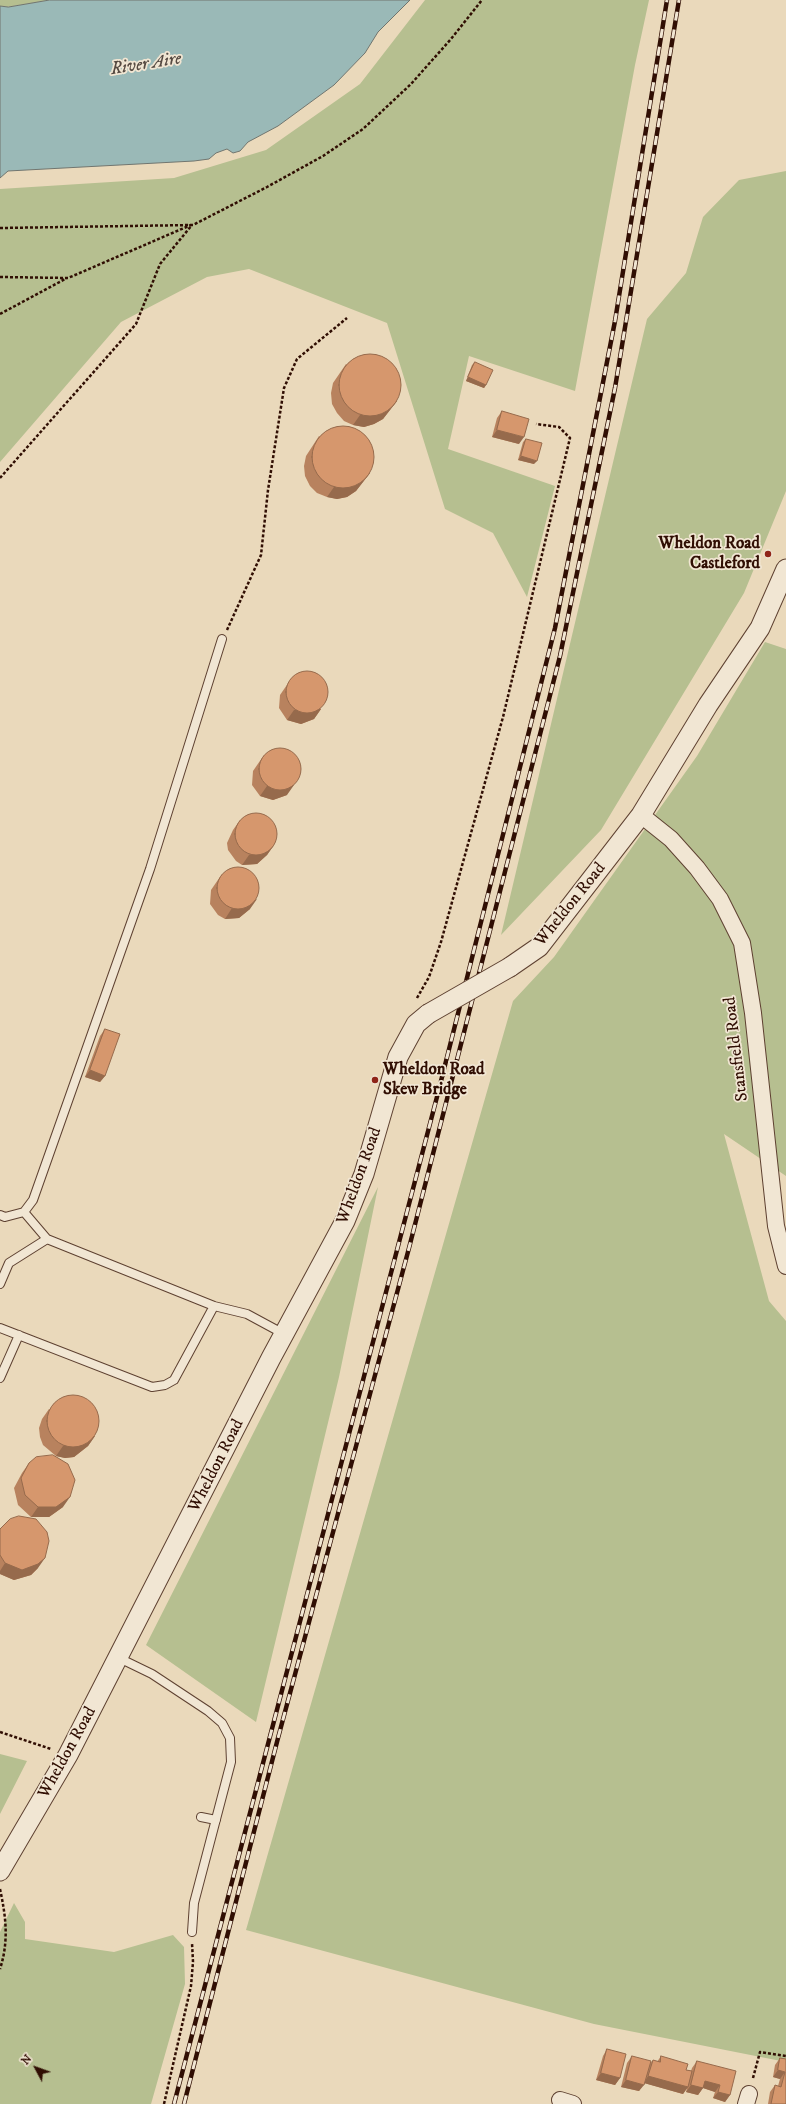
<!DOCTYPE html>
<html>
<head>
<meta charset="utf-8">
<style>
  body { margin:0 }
  #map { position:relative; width:786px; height:2104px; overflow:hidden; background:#ead9bb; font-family:"IM FELL DW Pica",serif }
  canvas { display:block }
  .north { position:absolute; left:16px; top:2048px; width:40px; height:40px; -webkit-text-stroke:3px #f1e6d3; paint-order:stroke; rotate:311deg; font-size:11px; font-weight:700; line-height:16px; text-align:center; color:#300e03 }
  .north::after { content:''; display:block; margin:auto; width:14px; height:18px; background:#300e03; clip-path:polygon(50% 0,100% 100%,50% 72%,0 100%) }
</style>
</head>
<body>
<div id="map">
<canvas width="786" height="2104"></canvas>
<div class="north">N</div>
</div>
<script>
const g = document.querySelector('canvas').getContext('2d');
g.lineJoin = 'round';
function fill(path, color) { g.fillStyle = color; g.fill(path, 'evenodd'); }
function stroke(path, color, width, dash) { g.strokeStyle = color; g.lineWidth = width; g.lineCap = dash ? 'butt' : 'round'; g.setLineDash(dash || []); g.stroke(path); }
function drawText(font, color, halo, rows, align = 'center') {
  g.font = font + ' "IM FELL DW Pica",serif'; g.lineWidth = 3.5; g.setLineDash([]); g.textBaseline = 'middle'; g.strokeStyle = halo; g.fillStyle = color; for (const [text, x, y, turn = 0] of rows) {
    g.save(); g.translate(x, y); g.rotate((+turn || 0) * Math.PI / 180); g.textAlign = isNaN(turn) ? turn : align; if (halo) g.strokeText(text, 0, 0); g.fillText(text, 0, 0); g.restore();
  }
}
const green = new Path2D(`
  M0 0H50L8 7 0 6Z
  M425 0H649L635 65 575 391 469 356 448 449 555 486 527 597 493 533 445 509 387 323 249 269 207 277 121 322 0 462V189L174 178 266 150 360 84Z
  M786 171V491L744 593 601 830 501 935 647 319 686 273 703 217 739 180Z
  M765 642 786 649V1176L724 1134 769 1301 786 1321V2062L594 2024 246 1930 513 1001 554 957 697 756Z
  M378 1187 339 1377 256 1722 146 1645Z
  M0 1754 27 1761 0 1814Z
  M14 1903 25 1922V1939L114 1952 173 1935 184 1947 185 1984 151 2104H0V1932Z`);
const water = new Path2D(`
  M50 0H410L378 32 365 53 334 85 278 126 248 142 240 151 233 153 227 149 216 153 209 159 194 161 8 171 0 178V6L8 7Z`);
const path = new Path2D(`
  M0 228 193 225 267 187 323 156 363 129 411 84 451 39 482 0
  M0 277 68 278 191 225
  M0 314 67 278
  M0 478 136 324 160 264 192 225
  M227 630 261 555 268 490 284 388 297 359 347 318
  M417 998 429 977 441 942 503 717 570 438 559 427 536 424
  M0 1732 51 1749
  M0 1889C6 1917 9 1941 0 1969
  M753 2078 760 2052 786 2056
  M164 2104 191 1986 193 1962 192 1943`);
const service = new Path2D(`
  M222 639 150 869 33 1200 24 1212 47 1239 214 1306 247 1314 284 1334
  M0 1215 5 1217 24 1212
  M0 1284 9 1263 47 1239
  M0 1328 152 1387 165 1385 174 1380 214 1306
  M0 1378 19 1335
  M119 1658 152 1674 208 1711 222 1723 230 1738 231 1762 194 1903 192 1932
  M201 1817 216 1820`);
const minor = new Path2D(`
  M641 815 671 839 697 868 720 899 742 943 753 1013 776 1226 786 1266
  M560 2100 573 2104
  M746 2104 749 2094`);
const tertiary = new Path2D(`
  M510 967 539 947 641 815 708 705 760 628 786 569
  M0 1871 68 1755 271 1358 345 1221 364 1174 398 1057 416 1024 428 1014`);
const rail = new Path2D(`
  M174 2104 438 1093 555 628 615 321 667 0
  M184 2104 278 1738 409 1248 560 656 615 388 679 0`);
const tertiaryBridge = new Path2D(`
  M428 1014 510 967`);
const wall = new Path2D(`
  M475 362 486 385 484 388 466 381 472 365Z
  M346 364 397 401 383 419 374 424 364 427 353 425 344 421 337 413 332 404 331 393 333 383Z
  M502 411 519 444 492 437 497 418Z
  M319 436 370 473 356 491 347 497 337 499 327 497 317 493 310 486 305 476 304 466 306 456Z
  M526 439 534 464 518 460 523 442Z
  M291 679 321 709 314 719 301 724 287 720 279 708 280 695Z
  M264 755 287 795 273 800 260 796 252 785 253 771Z
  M240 820 274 845 267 855 257 864 242 865 236 861 228 850 227 843 233 830Z
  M222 874 250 909 239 918 225 919 218 915 210 904 211 890Z
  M105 1029V1076L100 1082 85 1077 100 1036Z
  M49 1409 95 1436 88 1446 74 1457 65 1458 56 1456 43 1445 40 1437 39 1428 42 1419Z
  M29 1463 63 1507 49 1517H31L18 1505 14 1488 22 1473Z
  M0 1529 38 1568 31 1575 14 1580 0 1574Z
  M607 2049 620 2078 615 2085 596 2080 603 2056Z
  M632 2056 649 2065 653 2060 657 2062 661 2056 686 2070 691 2071 692 2068 697 2061 730 2095 725 2102 713 2098 715 2092 703 2088 698 2095 686 2092 687 2088 683 2094 644 2083 639 2091 621 2087 627 2063Z
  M780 2058 786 2059V2104H768L770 2092 775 2085 778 2086 780 2079 773 2077 775 2065Z`);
const shadedWall = new Path2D(`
  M468 377 486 385 484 388 466 381Z
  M397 401 383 419 374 424 364 427 353 425 360 415Z
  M497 430 524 437 519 444 492 437Z
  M521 456 537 461 534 464 518 460Z
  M370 473 356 491 347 497 337 499 327 497 334 487Z
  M321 709 314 719 301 724 287 720 294 710Z
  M294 785 287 795 273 800 260 796 267 786Z
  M274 845 267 855 257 864 242 865 249 855Z
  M257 899 250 909 239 918 225 919 232 908Z
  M90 1070 105 1076 100 1082 85 1077Z
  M95 1436 88 1446 74 1457 65 1458 56 1456 63 1446Z
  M70 1497 63 1507 49 1517H31L38 1507Z
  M45 1558 38 1568 31 1575 14 1580 0 1574V1571L5 1563Z
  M778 2070 785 2072 780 2079 773 2077Z
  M601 2073 620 2078 615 2085 596 2080Z
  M648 2076 688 2087 683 2094 644 2083Z
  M626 2080 644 2085 639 2091 621 2087Z
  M705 2081 720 2085 715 2092 703 2088 698 2095 686 2092 691 2085Z
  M718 2092 730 2095 725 2102 713 2098Z`);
const building = new Path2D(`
  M339 385a31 31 0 1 1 62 0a31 31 0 1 1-62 0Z
  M475 362 493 370 486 385 468 377Z
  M502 411 529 419 524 437 497 430Z
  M312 457a31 31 0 1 1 62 0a31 31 0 1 1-62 0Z
  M526 439 542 443 537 461 521 456Z
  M286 692a21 21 0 1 1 42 0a21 21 0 1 1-42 0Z
  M259 769a21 21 0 1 1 42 0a21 21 0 1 1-42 0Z
  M235 834a21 21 0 1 1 42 0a21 21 0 1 1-42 0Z
  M217 888a21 21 0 1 1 42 0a21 21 0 1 1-42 0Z
  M105 1029 120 1034 105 1076 90 1070Z
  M47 1421a26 26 0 1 1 52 0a26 26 0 1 1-52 0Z
  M53 1455 68 1464 75 1480 70 1497 56 1507H38L25 1495 21 1478 29 1463 36 1457Z
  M19 1516 36 1519 47 1532 49 1541 45 1558 38 1564 22 1570 5 1563 0 1555V1529L10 1519Z
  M607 2049 626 2054 620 2078 601 2073Z
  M632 2056 651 2061 644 2085 626 2080Z
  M661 2056 688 2064 686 2070 692 2071 688 2087 648 2076 653 2060 660 2062Z
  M780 2058 786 2059V2104H771L775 2085 781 2087 785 2072 778 2070Z
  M697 2061 736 2071 730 2095 718 2092 720 2085 705 2081 703 2088 691 2085Z`);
const markers = [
  [768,554,4,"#8f2418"],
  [375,1080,4,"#8f2418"]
];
const poiNames = [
  ["Wheldon Road",760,544],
  ["Castleford",760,564],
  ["Wheldon Road",383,1070,"left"],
  ["Skew Bridge",383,1090,"left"]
];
const streetNames = [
  ["Wheldon Road",571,905,-51],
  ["Stansfield Road",737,1049,-97],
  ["Wheldon Road",360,1176,-70],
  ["Wheldon Road",217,1466,-63],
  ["Wheldon Road",68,1753,-61]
];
const waterNames = [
  ["River Aire",146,65,-9]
];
fill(green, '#b6bf90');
fill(water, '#9ab9b7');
stroke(water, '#70756f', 1);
stroke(service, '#5e4131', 10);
stroke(minor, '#5e4131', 18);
stroke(tertiary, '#5e4131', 21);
stroke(path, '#300e03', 2.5, [3, 2]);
stroke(service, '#f1e6d3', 8);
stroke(minor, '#f1e6d3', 16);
stroke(tertiary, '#f1e6d3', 19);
stroke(rail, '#300e03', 4.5);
stroke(rail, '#f1e6d3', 3, [9]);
stroke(tertiaryBridge, '#5e4131', 21, []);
stroke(tertiaryBridge, '#f1e6d3', 19);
fill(wall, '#b8825e');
fill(shadedWall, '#966a4c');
fill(building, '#d6976d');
stroke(building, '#966a4c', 1);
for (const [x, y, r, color] of markers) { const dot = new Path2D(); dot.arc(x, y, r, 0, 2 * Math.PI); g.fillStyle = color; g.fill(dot); stroke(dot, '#f1e6d3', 1.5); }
drawText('bold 17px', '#300e03', '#f1e6d3', poiNames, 'right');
drawText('17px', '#300e03', '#f1e6d3', streetNames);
drawText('italic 18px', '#554a42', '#f1e6d3', waterNames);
</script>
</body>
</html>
